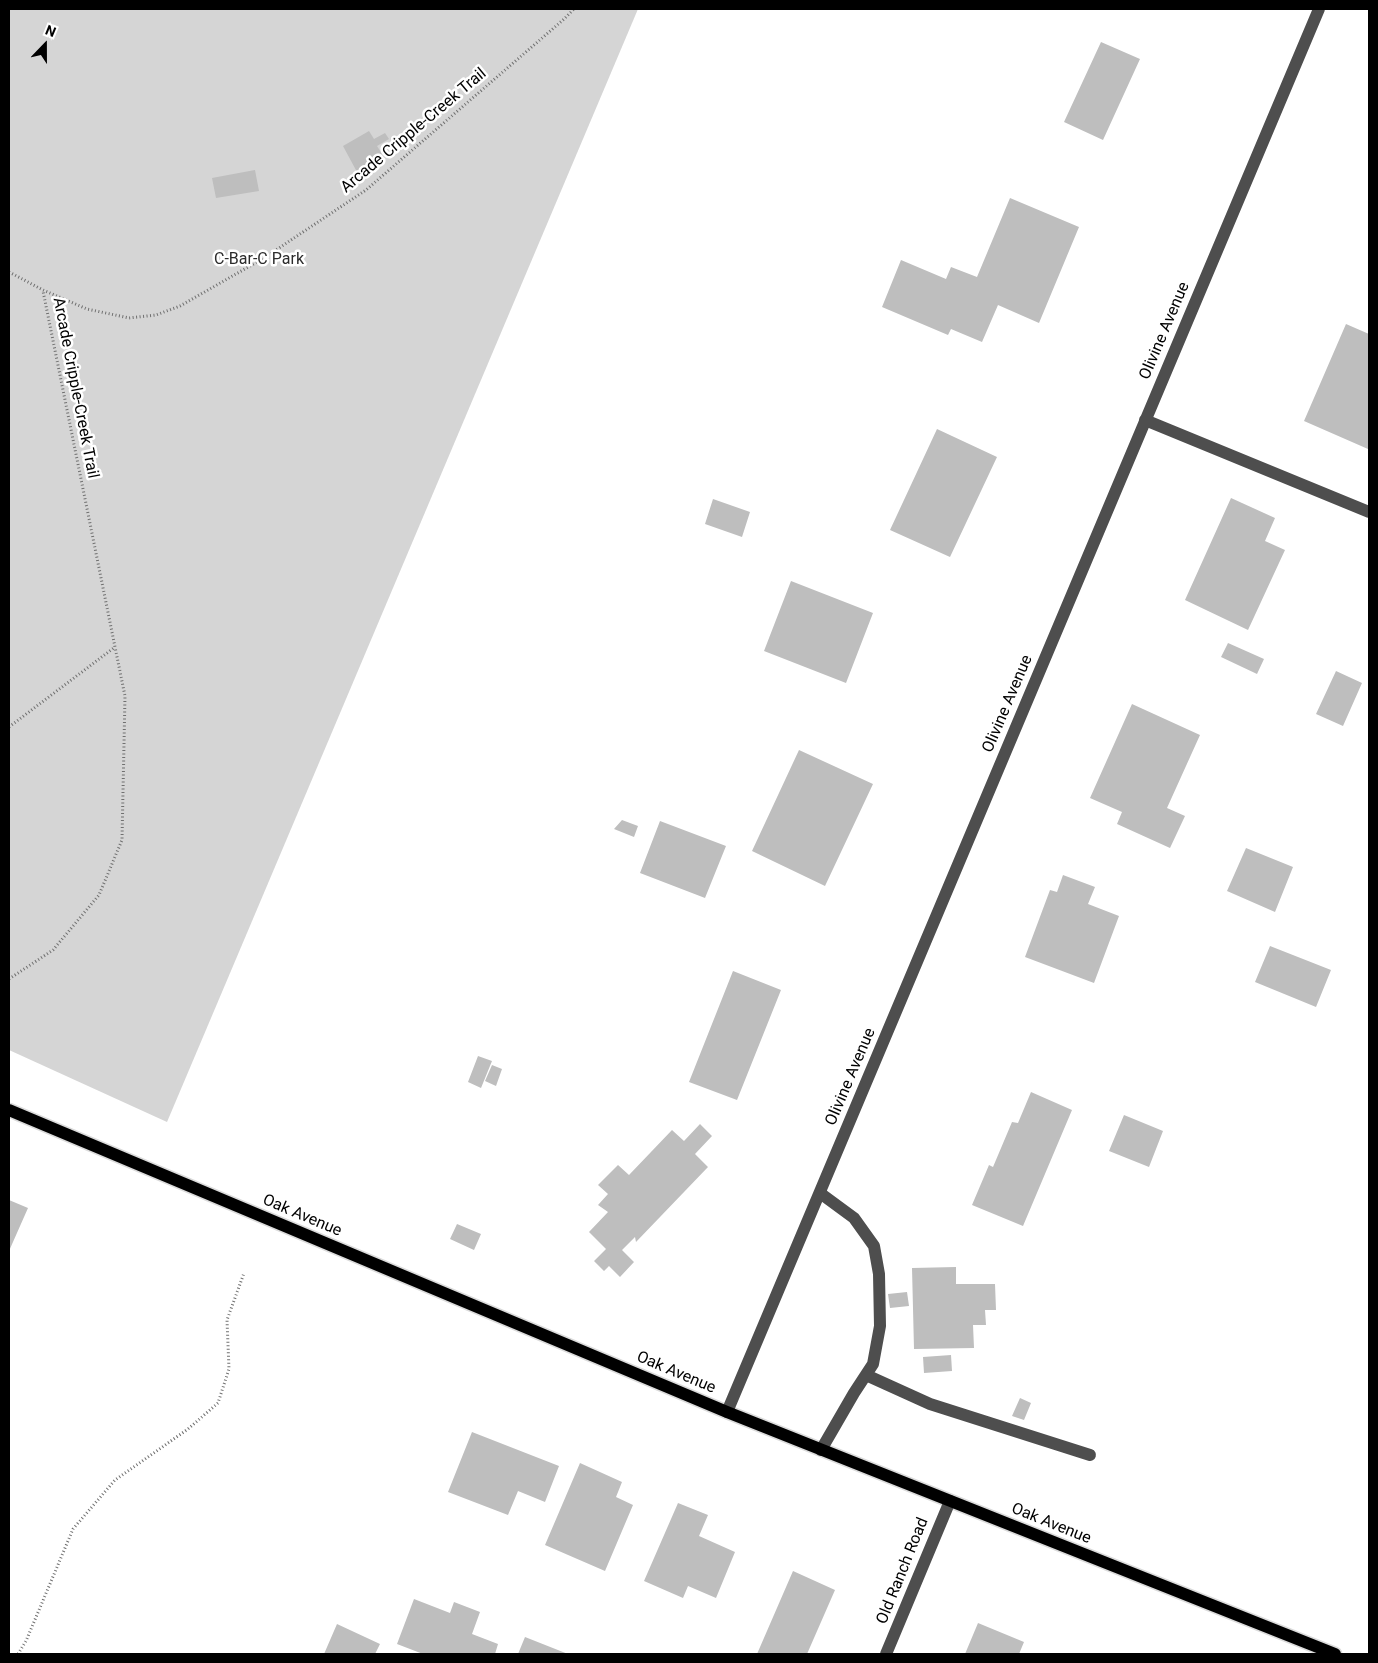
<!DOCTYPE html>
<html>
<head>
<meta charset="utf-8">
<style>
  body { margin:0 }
  #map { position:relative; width:1378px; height:1663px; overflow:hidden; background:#fff; font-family:Roboto,sans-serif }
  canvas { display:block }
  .frame { position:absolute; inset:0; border:10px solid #000; pointer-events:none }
  .north { position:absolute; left:20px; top:20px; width:50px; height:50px; -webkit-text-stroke:4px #fff; paint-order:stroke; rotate:22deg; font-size:14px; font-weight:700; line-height:20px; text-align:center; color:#000 }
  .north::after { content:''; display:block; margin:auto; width:18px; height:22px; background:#000; clip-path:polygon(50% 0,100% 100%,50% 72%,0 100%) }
</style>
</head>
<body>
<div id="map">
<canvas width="1378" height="1663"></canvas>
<div class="frame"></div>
<div class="north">N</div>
</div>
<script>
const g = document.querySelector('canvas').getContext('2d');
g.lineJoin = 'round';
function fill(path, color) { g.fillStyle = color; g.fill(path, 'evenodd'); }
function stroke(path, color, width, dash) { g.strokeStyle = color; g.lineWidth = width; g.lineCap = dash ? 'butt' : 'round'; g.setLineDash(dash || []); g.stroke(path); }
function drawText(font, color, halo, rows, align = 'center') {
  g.font = font + ' Roboto,sans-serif'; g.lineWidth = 5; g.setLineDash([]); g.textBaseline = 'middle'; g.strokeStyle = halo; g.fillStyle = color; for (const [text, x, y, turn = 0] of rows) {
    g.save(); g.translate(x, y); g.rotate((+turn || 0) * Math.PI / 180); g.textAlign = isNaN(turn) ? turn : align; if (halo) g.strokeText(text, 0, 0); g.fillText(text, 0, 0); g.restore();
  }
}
const green = new Path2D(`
  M9 9H638L167 1122 9 1050Z`);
const building = new Path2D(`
  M1101 42 1140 59 1103 140 1064 122Z
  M369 131 374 139 385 133 389 139 377 146 384 157 357 172 343 146Z
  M255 170 259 191 216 198 212 178Z
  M1010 198 1079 227 1039 323 998 305 982 342 951 329 948 335 882 307 901 260 946 279 951 267 977 277Z
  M1346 324 1369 334V446L1368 449 1304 421Z
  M937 429 997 457 950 557 890 530Z
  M1231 498 1275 518 1265 541 1285 550 1248 630 1185 600Z
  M713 499 750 512 742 537 705 524Z
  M791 581 873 613 846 683 764 651Z
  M1228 643 1264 659 1257 674 1221 657Z
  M1336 671 1362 683 1343 726 1316 714Z
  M1132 704 1200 735 1167 808 1185 816 1170 848 1117 824 1122 812 1090 798Z
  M799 750 873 784 825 886 752 851Z
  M622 820 638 826 634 837 614 829Z
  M660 821 726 846 705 898 640 873Z
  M1246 848 1293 867 1275 912 1227 891Z
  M1063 875 1095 887 1088 904 1119 916 1094 983 1025 957 1050 890 1057 892Z
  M1270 946 1331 970 1316 1007 1255 982Z
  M733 971 781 990 737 1100 689 1082Z
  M478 1056 492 1061 481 1088 468 1082Z
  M492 1065 502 1069 496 1086 485 1081Z
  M1031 1092 1072 1110 1023 1226 972 1205 989 1165 993 1167 1012 1122 1018 1123Z
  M1124 1115 1163 1131 1149 1167 1109 1151Z
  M700 1124 712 1136 695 1154 708 1167 636 1242 635 1237 622 1250 634 1262 620 1277 609 1266 604 1271 594 1261 606 1249 589 1232 608 1212 598 1205 608 1194 598 1185 618 1165 629 1175 672 1130 684 1141Z
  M9 1200 28 1208 9 1251Z
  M457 1224 481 1234 474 1250 450 1239Z
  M956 1267V1284H995L996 1310H985L986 1325H973L974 1348 914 1349 912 1268Z
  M907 1292 909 1306 890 1308 888 1294Z
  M951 1355 952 1371 924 1373 923 1357Z
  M1020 1398 1031 1403 1024 1420 1012 1416Z
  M472 1432 559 1466 545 1502 518 1491 508 1515 448 1492Z
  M580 1463 622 1482 616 1497 633 1505 605 1571 545 1545Z
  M678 1503 708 1515 699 1536 735 1552 716 1598 688 1586 683 1598 644 1581Z
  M793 1571 835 1590 807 1654H757Z
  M414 1599 450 1613 454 1602 480 1612 472 1634 498 1644 495 1654H423L397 1644Z
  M978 1623 1024 1642 1019 1654H965Z
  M337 1624 380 1644 375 1654H324Z
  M525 1637 568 1654H518Z`);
const path = new Path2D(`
  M9 272 43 290 87 309 129 318 156 315 180 306 264 258 366 190 563 20 574 9
  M9 727 115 647 43 291
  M9 979 53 950 99 895 122 840 125 696 115 647
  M18 1654 26 1641 73 1529 115 1480 188 1429 218 1403 229 1369 227 1320 244 1273`);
const minor = new Path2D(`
  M1145 420 1369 512
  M820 1193 854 1218 874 1246 879 1274 880 1326 873 1364 854 1393 821 1450
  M866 1375 930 1404 1090 1455
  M727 1412 1319 9
  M886 1654 950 1501`);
const major = new Path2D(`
  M9 1110 727 1412 1335 1654`);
const streetNames = [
  ["Arcade Cripple-Creek Trail",414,131,-40],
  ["Olivine Avenue",1165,331,-67],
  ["Arcade Cripple-Creek Trail",75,388,79],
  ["Olivine Avenue",1008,704,-67],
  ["Olivine Avenue",851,1077,-67],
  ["Oak Avenue",302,1216,23],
  ["Oak Avenue",676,1373,23],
  ["Oak Avenue",1051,1524,22],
  ["Old Ranch Road",903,1571,-68]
];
const parkNames = [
  ["C-Bar-C Park",259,260]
];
fill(green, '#d5d5d5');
fill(building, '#bebebe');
stroke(major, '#dbdbdb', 15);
stroke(path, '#707070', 3, [1, 2.5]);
stroke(minor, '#4e4e4e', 12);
stroke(major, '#000', 12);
drawText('16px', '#000', '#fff', streetNames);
drawText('16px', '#2c2c2c', '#fff', parkNames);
</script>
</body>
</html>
